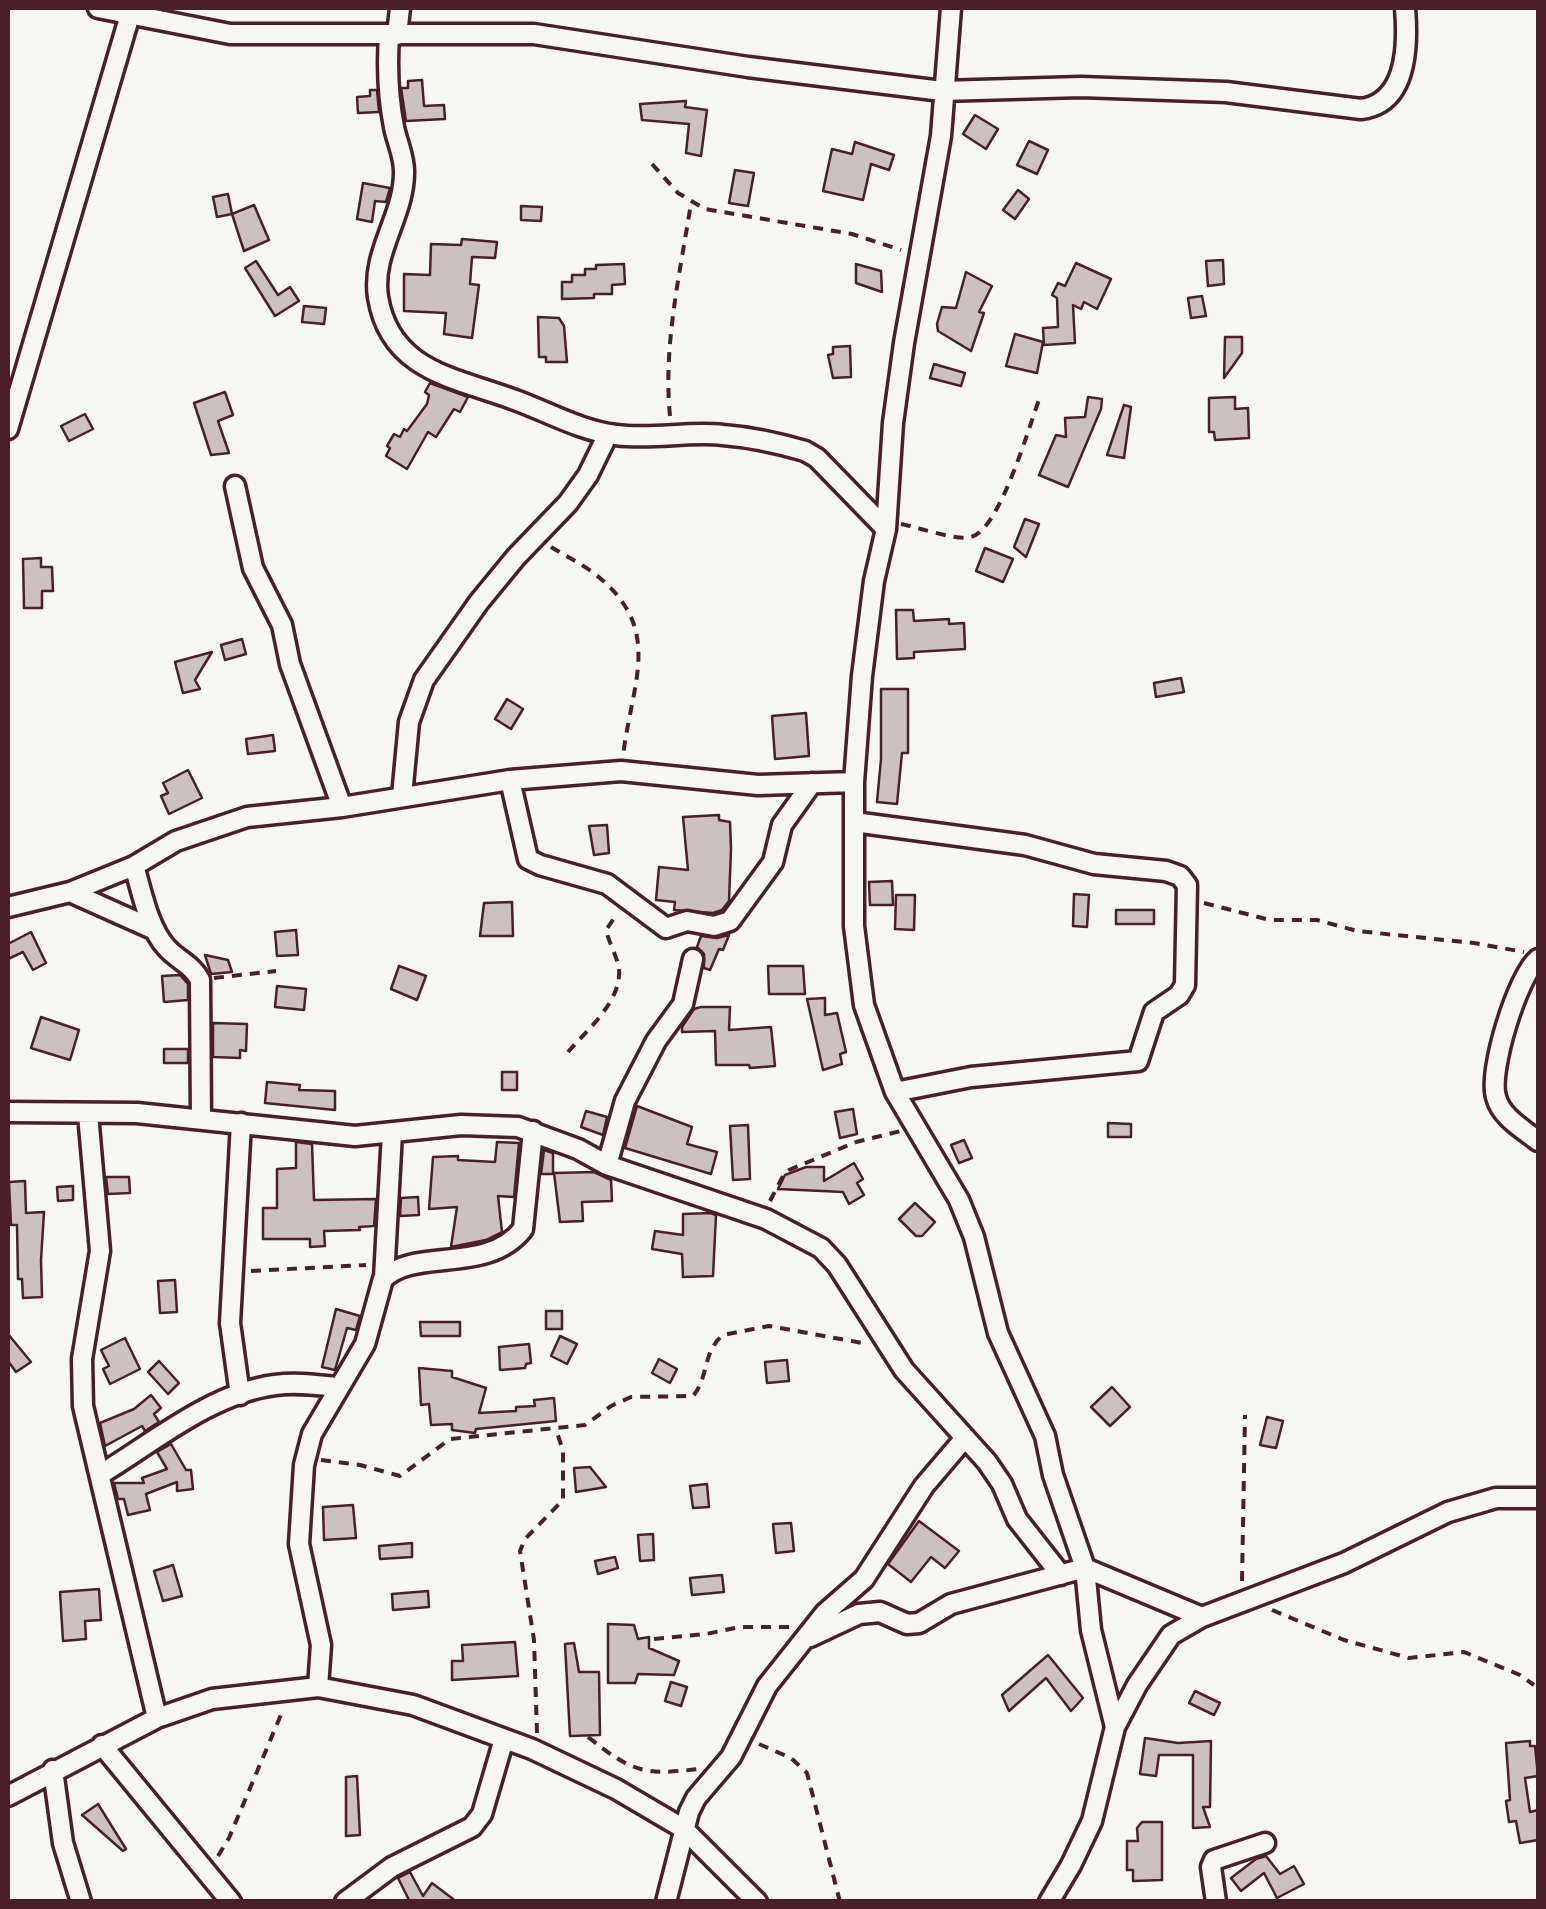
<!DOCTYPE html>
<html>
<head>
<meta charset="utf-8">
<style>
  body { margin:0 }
  #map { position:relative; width:1546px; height:1909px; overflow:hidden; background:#f6f6f2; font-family:"Indie Flower",sans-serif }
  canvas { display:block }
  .frame { position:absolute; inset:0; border:10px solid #4a1f2b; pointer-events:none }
</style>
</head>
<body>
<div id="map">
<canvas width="1546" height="1909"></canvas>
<div class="frame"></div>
</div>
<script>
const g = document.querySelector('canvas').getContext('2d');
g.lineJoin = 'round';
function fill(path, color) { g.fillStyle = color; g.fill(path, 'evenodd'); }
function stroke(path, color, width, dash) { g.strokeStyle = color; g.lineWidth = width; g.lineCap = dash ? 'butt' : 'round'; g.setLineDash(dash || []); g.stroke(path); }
const building = new Path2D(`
  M422 80 424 106 444 105 445 119 406 121 401 88H408V81Z
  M370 90H377L379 112 358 113 357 97 370 96Z
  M686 101 685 107 707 110 701 156 686 153 689 124 642 120 640 104Z
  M975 115 998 129 986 149 963 134Z
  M1029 141 1048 150 1037 174 1017 165Z
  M855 142 894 155 889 170 871 164 863 200 823 191 832 149 852 154Z
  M735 170 754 173 748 206 729 203Z
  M363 183 390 188 386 202 375 201 372 222 357 219Z
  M1018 190 1029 199 1015 219 1003 210Z
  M228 194 232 214 254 205 269 240 244 251 232 214 217 217 213 197Z
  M521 206 542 207 541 221 521 220Z
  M462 239 497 242 495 258 472 257 470 284 479 285 472 338 444 334 446 313 404 311V274L430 275 431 244 461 245Z
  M1223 260 1224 284 1208 286 1206 261Z
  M256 261 278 295 290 287 299 301 275 316 245 268Z
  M1076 263 1111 279 1097 309 1084 302 1081 309 1073 305 1075 343 1044 345 1043 328 1058 327 1057 298 1052 295 1058 283 1065 286Z
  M624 264 625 284 612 285V294H594V298L562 299V282H572V275H585V269H596V265Z
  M856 264 881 271 882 292 856 283Z
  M966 272 992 286 979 312 984 313 971 351 938 331 937 324 942 307 956 308Z
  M1202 296 1206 316 1191 318 1188 298Z
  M304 306 326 308 324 324 302 322Z
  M538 317 559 318 564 326 567 362H546V357H539Z
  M1015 334 1043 342 1037 373 1006 366Z
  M1225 337H1242V353L1224 378Z
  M850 346 851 377 833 378 828 355 833 354V347Z
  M934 364 965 373 961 386 930 378Z
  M430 383 468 397 460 412 454 409 436 437 428 432 407 469 386 456 390 448 387 446 394 434 400 437 404 429 407 431 427 404 429 395 425 392Z
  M225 392 233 415 218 421 229 453 211 455 194 403Z
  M1088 397 1102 399 1101 409 1068 487 1039 475 1056 435 1066 437 1065 418 1085 417Z
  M1235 397V409L1248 408 1249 438 1215 440 1214 432H1209V398Z
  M1124 405 1131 407 1124 458 1107 455Z
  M85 414 93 429 69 441 61 426Z
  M1025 519 1039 524 1026 557 1014 547Z
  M985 548 1013 559 1003 582 976 571Z
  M41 558V567H52L53 591H42V608H24L23 559Z
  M896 610H913L914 621 949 619V624L964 623 965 649 914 652V658L897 659Z
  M242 639 246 654 225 660 221 645Z
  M212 652 195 680 200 689 183 693 175 662Z
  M1181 678 1184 692 1156 697 1154 683Z
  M881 689H908V753H902L897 804 877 802 881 759Z
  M507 699 523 709 511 729 495 719Z
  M806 713 809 756 775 759 772 716Z
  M273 735 275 751 248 754 246 739Z
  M188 770 202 798 169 814 161 796 168 793 163 783Z
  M719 815V820L730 822 731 849 729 901 722 910 713 913 674 910 675 902 656 900 659 867 688 870 683 817Z
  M607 825 609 853 594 855 589 826Z
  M892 881 893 905H870L869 882Z
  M1074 894 1089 895 1087 927 1073 926Z
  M896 895H915L914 930 895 929Z
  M512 902 513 936H480L484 903Z
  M1116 910H1154V924H1116Z
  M296 930 298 955 277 956 275 932Z
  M31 932 46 963 33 970 23 952 8 959V944Z
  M729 935 723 950 719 949 710 970 704 968V954L697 947 701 936 717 938Z
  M205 955 228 960 232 972 211 974Z
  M399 966 426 976 417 1000 391 989Z
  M768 966H803L805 994H769Z
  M180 975 188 984V1000L164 1002 162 976Z
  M277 986 306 989 304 1010 275 1007Z
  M825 998V1015L837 1013 846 1052 840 1054 842 1064 823 1070 807 999Z
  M701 1007H730L729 1030 771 1027 775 1066 750 1068 749 1065H716L715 1031 682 1032V1027L694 1009Z
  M41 1017 79 1030 70 1060 31 1048Z
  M213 1023 247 1024 246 1051 240 1050V1058L213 1057Z
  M164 1049H188V1063H164Z
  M502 1072H517V1090H502Z
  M267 1082 300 1085 299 1090 335 1091V1110L265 1103Z
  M637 1106 692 1127 687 1144 717 1152 711 1174 625 1148Z
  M853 1109 857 1134 840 1138 835 1112Z
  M586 1111 607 1117 603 1135 581 1127Z
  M1108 1123 1131 1124V1137H1108Z
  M748 1125 750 1179 733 1180 730 1126Z
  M964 1140 972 1158 959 1163 951 1145Z
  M296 1142 312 1144 314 1200 376 1199 374 1226 359 1227 360 1230 324 1231 325 1246 310 1247V1239H263V1208H277V1169L296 1168Z
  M497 1142 519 1143 514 1197 498 1196 502 1232 486 1240 451 1247 457 1207 429 1209 433 1157 458 1156V1160L495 1162Z
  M544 1150 553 1153V1174H541Z
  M854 1163 863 1179 857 1183 864 1195 849 1204 843 1192 778 1189 785 1175 806 1167H824V1181Z
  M594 1172 611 1180 612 1201 582 1202 583 1221 560 1222 554 1173Z
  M106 1177H129L130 1193 108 1194Z
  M25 1181 26 1213 44 1212 41 1260 42 1297 23 1298 22 1279H18L17 1225H11L9 1182Z
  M73 1186V1200L58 1201 57 1187Z
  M418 1197 419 1215 400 1216 401 1198Z
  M915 1203 935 1222 922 1236H916L899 1219Z
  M710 1213 716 1215 713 1276 683 1277 682 1254 652 1249 655 1231 683 1235V1214Z
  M175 1280 177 1312 160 1313 158 1281Z
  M336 1309 360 1316 356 1330 347 1328 335 1370 322 1367Z
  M546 1311H562V1329H546Z
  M420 1322H460V1336H421Z
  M8 1334 31 1362 16 1372 8 1361Z
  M560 1336 577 1344 567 1364 551 1356Z
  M125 1338 140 1369 110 1384 103 1369 109 1366 101 1350Z
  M529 1344 531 1363 526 1364 525 1368 500 1370 499 1347Z
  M659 1359 677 1369 670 1383 652 1373Z
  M787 1360 789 1381 767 1383 765 1362Z
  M159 1361 179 1383 168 1394 148 1372Z
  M419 1368 452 1371V1377L486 1388 479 1413 516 1411V1407L535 1406 534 1400 554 1398 556 1421 476 1429 475 1433 452 1430V1424L431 1425 429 1404 421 1405Z
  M1112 1387 1130 1407 1110 1426 1091 1407Z
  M151 1395 161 1408 154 1414 159 1422 145 1431 142 1426 105 1446 100 1423 134 1409Z
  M1267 1417 1283 1421 1276 1448 1260 1445Z
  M171 1444 186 1470H191L193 1489 177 1491V1482L146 1494 150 1510 128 1515 124 1499H118L114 1483H144L142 1478 167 1469 157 1452Z
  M590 1467 606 1487 576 1492 574 1468Z
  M707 1484 709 1507 693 1508 690 1486Z
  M353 1505 356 1538 324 1540 323 1507Z
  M919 1521 959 1551 945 1568 931 1557 911 1582 888 1564Z
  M791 1523 794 1551 776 1553 773 1524Z
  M653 1534 654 1560 640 1561 638 1535Z
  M412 1543V1557L380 1559 379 1546Z
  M615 1557 618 1568 598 1574 595 1561Z
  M173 1565 182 1596 163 1601 154 1571Z
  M722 1575 724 1592 692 1595 690 1578Z
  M99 1589 101 1620 85 1621 86 1639 63 1641 60 1592Z
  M428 1591 429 1607 393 1610 392 1594Z
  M608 1624 634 1625 638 1639 649 1637V1648L679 1661 674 1675 638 1674 635 1683H608Z
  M515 1642 518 1676 452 1680V1661H463L462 1645Z
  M574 1643 579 1672H599L600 1735 570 1736 565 1644Z
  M1048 1655 1083 1698 1071 1711 1046 1678 1009 1711 1002 1695Z
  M671 1682 687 1687 681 1706 665 1701Z
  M1195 1691 1220 1703 1214 1715 1189 1703Z
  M1145 1738 1178 1743 1211 1741 1210 1807H1203L1210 1827 1193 1828V1755H1159L1156 1776 1140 1774Z
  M1530 1741V1746H1535L1538 1776 1525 1778 1530 1812 1538 1810V1840L1520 1843 1516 1821 1509 1822 1506 1801 1510 1800 1506 1743Z
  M357 1776 360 1835 346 1836V1777Z
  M98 1804 126 1849 123 1851 82 1815Z
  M1142 1822H1162V1880L1133 1881V1870H1127V1841H1138L1137 1828Z
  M1266 1856 1280 1874 1294 1866 1304 1884 1277 1898 1264 1873 1241 1891 1231 1878 1256 1859Z
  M410 1872 423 1896 432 1883 457 1902H410L398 1878Z`);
const path = new Path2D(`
  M652 164 678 193 705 209 852 234 901 250
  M670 416C663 345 680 274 691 203
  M901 524C917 527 957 541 971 537 1000 530 1029 426 1040 397
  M551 547C564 555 578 562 591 571 666 627 632 680 623 756
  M1204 903 1270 920H1317L1357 931 1474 943 1524 952
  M214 978 276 971
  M568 1052C587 1030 622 1001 619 969 617 956 609 943 606 930L617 914
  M770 1201 784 1174 789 1170 856 1142 901 1131
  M251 1271 366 1265
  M321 1460 360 1465 400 1476 450 1439 585 1425 611 1406 631 1397 693 1396C709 1378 702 1352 723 1335L769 1326 868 1344
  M1242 1581 1245 1415
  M1272 1610 1344 1640 1409 1658 1464 1652 1520 1675 1534 1685
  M654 1639 706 1634 740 1627H791
  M537 1733 534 1640 520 1551 525 1539 563 1500V1451L556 1429
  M588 1737C631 1771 643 1776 698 1769
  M759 1744 791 1758 807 1773 840 1902
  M218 1856 229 1838 283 1710`);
const street = new Path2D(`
  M98 8 230 34H534L748 67 942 91 1081 87 1226 92 1361 109C1408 103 1408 44 1405 8
  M951 8 941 136 904 343 893 423 886 529 874 581 862 676 854 782V926L864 1005 895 1092 959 1200 974 1237 998 1333 1045 1436 1053 1475 1085 1568 1091 1630 1115 1727
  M397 35 400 8
  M389 36C387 66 388 97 394 127 397 142 404 156 404 171 405 215 371 252 378 297 390 372 457 378 515 400 548 412 581 431 616 435 652 440 688 431 723 435 748 437 781 444 805 451L817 458 886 529
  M8 429 132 8
  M235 486 253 568 282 625 290 664 342 807
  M510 780 528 859 540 865 607 884 666 928 687 921 714 926 730 921 773 862 782 825 812 783
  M402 796 409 722 424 680 479 602 516 557 568 503 588 475 608 434
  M854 822 1025 845 1094 864 1166 871 1180 876 1187 885 1185 985 1179 995 1154 1012 1138 1061 971 1077 895 1092
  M134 866C142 892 148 927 166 947 177 960 192 964 200 980L201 1118
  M70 892 155 930
  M8 907 70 892 134 866 176 841 247 817 342 807 510 780 621 771 758 785 854 782
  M1538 959C1518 975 1488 1071 1496 1097 1501 1117 1523 1129 1538 1141
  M8 1112 137 1113 355 1136 461 1125 518 1127 578 1149 607 1165 766 1219 821 1248 837 1265 904 1370 987 1462 1002 1484 1017 1519 1061 1575
  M88 1114 100 1251 82 1359 83 1406 157 1718
  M607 1165 625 1101 656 1041 683 1004 693 959
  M384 1278 392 1133
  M240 1395 230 1323 241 1123
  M101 1474C154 1442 212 1393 275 1385 296 1382 317 1385 338 1387
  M810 1637 859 1614 880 1612 907 1624 919 1623 951 1604 1085 1568 1202 1617
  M318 1687 321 1645 299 1544 304 1465 312 1434 365 1344 383 1279C415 1247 487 1275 523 1229L533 1131
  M102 1745 231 1902
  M53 1770 63 1843 81 1902
  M8 1796 157 1718 212 1699 318 1687 413 1705 532 1749 616 1789 684 1829 757 1902
  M345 1902 392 1867 472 1827 482 1814 504 1739
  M666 1902 689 1812 696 1798 731 1757 767 1686 825 1613 864 1579 924 1486 964 1439
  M1049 1902 1071 1865 1092 1821 1115 1727 1137 1685 1171 1635 1202 1617 1344 1563 1448 1512 1496 1498H1538
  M1216 1902 1211 1867 1214 1860 1265 1843`);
fill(building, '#ccc1c0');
stroke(building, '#4a1f2b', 2.5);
stroke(street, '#4a1f2b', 25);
stroke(path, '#4a1f2b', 4, [10, 8]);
stroke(street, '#f6f6f2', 18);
</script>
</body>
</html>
